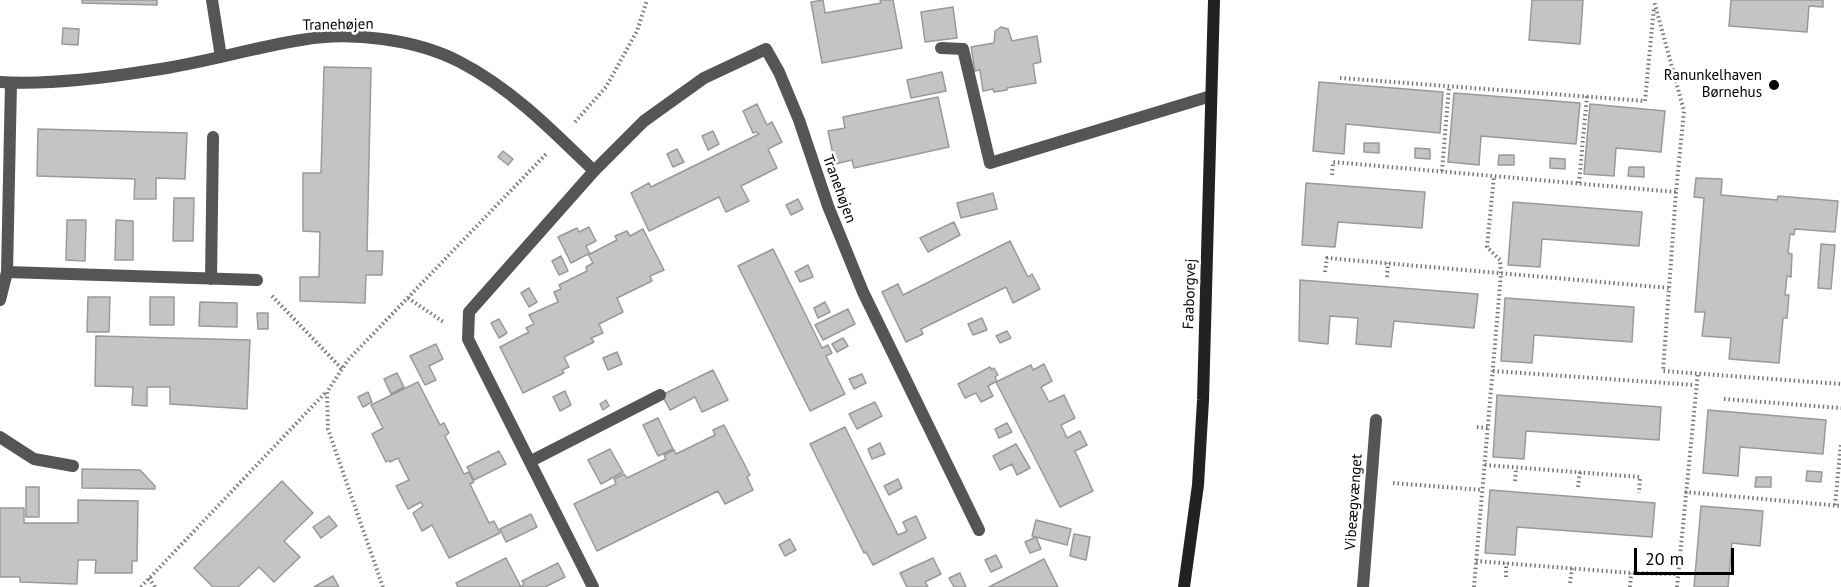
<!DOCTYPE html>
<html>
<head>
<meta charset="utf-8">
<style>
  body { margin:0 }
  #map { position:relative; width:1841px; height:587px; overflow:hidden; background:#fff; font-family:"PT Sans",sans-serif }
  canvas { display:block }
  .scale { position:absolute; left:1634px; top:548px; width:100px; height:27px; box-sizing:border-box; border:3px solid #000; border-top:0; padding-left:8px; font-size:18px; line-height:21px; white-space:nowrap; color:#000; -webkit-text-stroke:4px #fff; paint-order:stroke }
</style>
</head>
<body>
<div id="map">
<canvas width="1841" height="587"></canvas>
<div class="scale">20 m</div>
</div>
<script>
const g = document.querySelector('canvas').getContext('2d');
g.lineJoin = 'round';
function fill(path, color) { g.fillStyle = color; g.fill(path, 'evenodd'); }
function stroke(path, color, width, dash) { g.strokeStyle = color; g.lineWidth = width; g.lineCap = dash ? 'butt' : 'round'; g.setLineDash(dash || []); g.stroke(path); }
function drawText(font, color, halo, rows, align = 'center') {
  g.font = font + ' "PT Sans",sans-serif'; g.lineWidth = 5; g.setLineDash([]); g.textBaseline = 'middle'; g.strokeStyle = halo; g.fillStyle = color; for (const [text, x, y, turn = 0] of rows) {
    g.save(); g.translate(x, y); g.rotate((+turn || 0) * Math.PI / 180); g.textAlign = isNaN(turn) ? turn : align; if (halo) g.strokeText(text, 0, 0); g.fillText(text, 0, 0); g.restore();
  }
}
const building = new Path2D(`
  M82 0H157V5L82 3Z
  M823 0 825 13 881 3 880 0H893L902 48 822 63 811 2Z
  M1532 0H1583L1580 44 1529 40Z
  M1731 0H1823V7L1809 6 1807 32 1729 26Z
  M953 7 957 38 925 42 921 12Z
  M1001 27 1008 29 1012 41 1037 36 1041 62 1033 64 1036 83 1007 88V90L994 92 993 89 983 91 980 70 975 71 971 47 994 43 995 31Z
  M63 28 79 29 78 45 62 44Z
  M324 67 371 68 367 251H383L382 275H366L365 303 300 301V277H319L320 232 303 231V173H321Z
  M942 72 946 91 911 98 907 80Z
  M1319 82 1443 92 1440 133 1346 124 1344 154 1313 151Z
  M1454 93 1580 103 1576 144 1481 136 1479 165 1448 162Z
  M938 97 949 147 854 168 852 160 835 164 828 131 845 128 843 117Z
  M757 104 767 125 772 122 782 142 768 149 777 168 741 186 749 201 726 212 719 197 649 231 631 193 649 183 651 187 759 134 757 132 753 133 743 111Z
  M1590 104 1665 111 1661 152 1616 148 1614 176 1584 174Z
  M38 129 187 133 185 179 156 178V199H134L135 179 37 176Z
  M713 131 719 144 708 150 702 136Z
  M1364 143H1379V153L1364 152Z
  M1415 148 1430 149V159L1415 158Z
  M677 149 684 162 673 167 667 154Z
  M503 151 513 159 508 165 498 157Z
  M1499 155H1514V165H1498Z
  M1550 158 1565 159V169L1550 168Z
  M1629 167H1644V177L1628 176Z
  M1696 178 1722 179 1721 195 1777 200 1778 196 1838 201 1835 232 1795 229 1794 235 1790 234 1788 253 1792 254 1791 277 1787 276 1785 295H1789L1787 318H1783L1779 363 1729 359 1731 338 1702 336 1705 312H1695L1704 198 1694 197Z
  M1306 183 1425 192 1422 228 1338 222 1335 247 1302 245Z
  M993 193 997 209 961 218 957 203Z
  M174 198H194L193 241H173Z
  M798 199 803 209 791 215 786 205Z
  M1513 202 1642 212 1639 246 1542 239 1540 267 1508 265Z
  M67 220H86L85 261 66 260Z
  M116 220 133 221V260H115Z
  M954 222 960 235 928 252 920 238Z
  M589 227 596 241 586 246 590 254 617 240 615 236 627 231 630 236 643 229 664 270 650 276 652 281 617 298 623 312 599 324 603 333 591 338 594 342 564 357 569 367 562 370 564 373 523 393 500 347 529 332 526 328 534 324 529 315 558 302 554 292 561 289 559 285 587 271 586 267 593 263 588 254 571 263 558 237 577 228 579 232Z
  M1010 241 1028 277 1032 274 1040 289 1013 303 1006 287 921 329 923 334 906 342 882 292 898 284 903 295Z
  M1821 244 1835 245 1831 289 1818 288Z
  M773 249 822 348 828 345 832 353 826 356 845 394 810 411 738 266Z
  M561 256 568 271 559 275 552 261Z
  M808 265 813 277 800 282 795 272Z
  M1300 280 1478 294 1474 328 1394 321 1391 347 1356 344 1358 318 1330 316 1328 344 1299 341Z
  M529 288 537 302 529 307 521 293Z
  M88 297H110L109 332H87Z
  M150 297H174V325H150Z
  M1505 298 1634 307 1632 342 1534 335 1532 363 1501 361Z
  M200 302 237 303V327L199 326Z
  M825 302 830 312 818 318 814 308Z
  M848 309 855 324 823 340 815 325Z
  M257 313H268V329H258Z
  M982 318 987 330 973 335 968 324Z
  M499 319 507 333 499 338 491 323Z
  M1007 331 1011 338 1000 343 996 336Z
  M96 336 250 340 247 409 170 404V387H147V406L132 405 133 387 95 386Z
  M843 338 848 346 837 352 832 344Z
  M436 344 443 359 429 366 436 380 425 385 410 356Z
  M617 352 622 364 608 370 603 358Z
  M1044 364 1052 381 1041 387 1049 402 1064 395 1075 418 1061 425 1067 438 1080 431 1087 445 1075 451 1093 491 1060 507 996 382 1031 365 1033 370Z
  M990 367 992 370 994 368 998 375 995 377 997 381 988 386 993 396 981 402 976 393 965 398 958 384Z
  M713 370 728 400 702 412 695 397 670 410 662 395Z
  M397 373 404 387 391 394 384 379Z
  M862 374 866 383 854 389 849 379Z
  M418 382 440 425 444 423 449 433 445 436 464 474 469 472 474 482 470 484 489 523 494 521 500 533 449 558 432 525 422 531 413 513 423 506 421 502 408 509 396 486 409 480 398 458 390 462 389 460 386 462 372 434 383 428 371 405Z
  M565 391 571 405 560 411 553 397Z
  M368 392 372 402 363 407 358 397Z
  M1497 395 1661 407 1659 440 1526 431 1524 459 1493 457Z
  M606 400 609 406 603 410 600 404Z
  M875 402 882 416 857 429 849 414Z
  M1708 410 1826 420 1823 454 1740 447 1738 476 1703 473Z
  M658 418 673 449 658 456 643 425Z
  M1007 423 1012 432 999 438 995 429Z
  M724 425 750 475 747 477 753 490 725 504 718 491 597 551 574 504 616 484 614 479 624 474 627 478 666 459 664 455 674 450 676 454 715 435 713 430Z
  M845 427 898 535 907 531 903 522 916 516 926 538 873 565 866 552 864 553 810 444Z
  M880 443 885 454 872 459 868 449Z
  M1016 444 1030 468 1017 475 1012 464 1000 470 993 456Z
  M610 449 623 472 601 484 588 460Z
  M499 451 506 464 474 480 467 467Z
  M82 469 140 470 155 486V489L82 488Z
  M1807 471 1822 472 1821 482 1806 481Z
  M1756 477H1771V487H1755Z
  M898 479 902 488 889 495 884 486Z
  M282 481 313 513 284 541 300 557 274 582 259 567 238 587H213L194 568Z
  M26 487H39V517H26Z
  M1490 490 1655 503 1652 537 1517 527 1515 555 1485 553Z
  M78 500 138 501 137 561H132V573H95L96 560H78L77 584 20 582V577H0V508H24V523H78Z
  M1701 506 1763 511 1760 546 1732 543 1728 587H1694Z
  M531 514 537 527 506 542 500 529Z
  M329 516 337 526 321 538 313 527Z
  M1036 520 1071 529 1067 545 1032 536Z
  M1074 534 1090 537 1086 560 1070 556Z
  M1036 537 1041 549 1030 553 1025 542Z
  M790 539 796 550 785 556 779 545Z
  M996 555 1002 567 991 572 985 560Z
  M506 558 521 587 524 584 522 581 558 563 565 577 545 587H458L456 583Z
  M933 558 941 574 925 582 928 587H907L900 573Z
  M1044 559 1058 587H989Z
  M960 573 966 587H954L949 578Z
  M333 576 339 587H314Z`);
const path = new Path2D(`
  M1340 78 1645 101 1654 7
  M575 122 606 87 637 31 647 0
  M1442 171 1449 86
  M1332 175 1333 162 1676 192 1684 111 1654 1
  M1579 183 1587 96
  M1676 192 1663 371 1841 384
  M1325 272 1327 258 1670 288
  M1387 277 1388 263
  M272 296 342 369
  M408 298 445 323
  M1493 371 1695 385
  M1724 399 1841 408
  M1477 427 1488 428
  M1485 465 1640 477 1639 493
  M1515 481 1516 468
  M1393 483 1482 490
  M1578 487 1580 472
  M1685 492 1841 506
  M1835 505 1841 443
  M1476 561 1631 573 1677 574
  M1506 577V563
  M149 578 155 587
  M1570 583 1572 568
  M141 587 326 392
  M383 587 328 429 327 392 348 360 546 154
  M1474 587 1501 274 1500 260 1487 247 1494 176
  M1630 587 1631 573
  M1677 587 1698 372`);
const lane = new Path2D(`
  M941 48 963 49 990 163 1211 96`);
const street = new Path2D(`
  M212 0 221 57
  M0 82C49 85 105 78 154 70 203 63 251 48 301 40 350 31 416 39 460 62 512 89 553 131 594 171
  M7 272 257 280
  M211 279 213 137
  M0 300 7 272 11 83
  M0 437 34 459 73 466
  M531 461 660 395
  M593 587 468 339 469 312 594 171 644 121 704 78 766 49 779 72 799 120 828 206 863 292 979 530
  M1363 587 1376 420`);
const secondary = new Path2D(`
  M1184 587 1198 485 1203 400 1214 0`);
const markers = [
  [1774,85,6,"#000"]
];
const streetNames = [
  ["Tranehøjen",338,25,-1],
  ["Tranehøjen",839,189,70],
  ["Faaborgvej",1190,294,-88],
  ["Vibeægvænget",1354,502,-86]
];
const poiNames = [
  ["Ranunkelhaven",1762,76],
  ["Børnehus",1762,93]
];
fill(building, '#c4c4c4');
stroke(building, '#999', 1.5);
stroke(path, '#777', 4, [1.5, 3]);
stroke(lane, '#555', 12);
stroke(street, '#555', 12);
stroke(secondary, '#222', 12);
for (const [x, y, r, color] of markers) { const dot = new Path2D(); dot.arc(x, y, r, 0, 2 * Math.PI); g.fillStyle = color; g.fill(dot); stroke(dot, '#fff', 2); }
drawText('15px', '#000', '#fff', streetNames);
drawText('15px', '#000', '#fff', poiNames, 'right');
</script>
</body>
</html>
